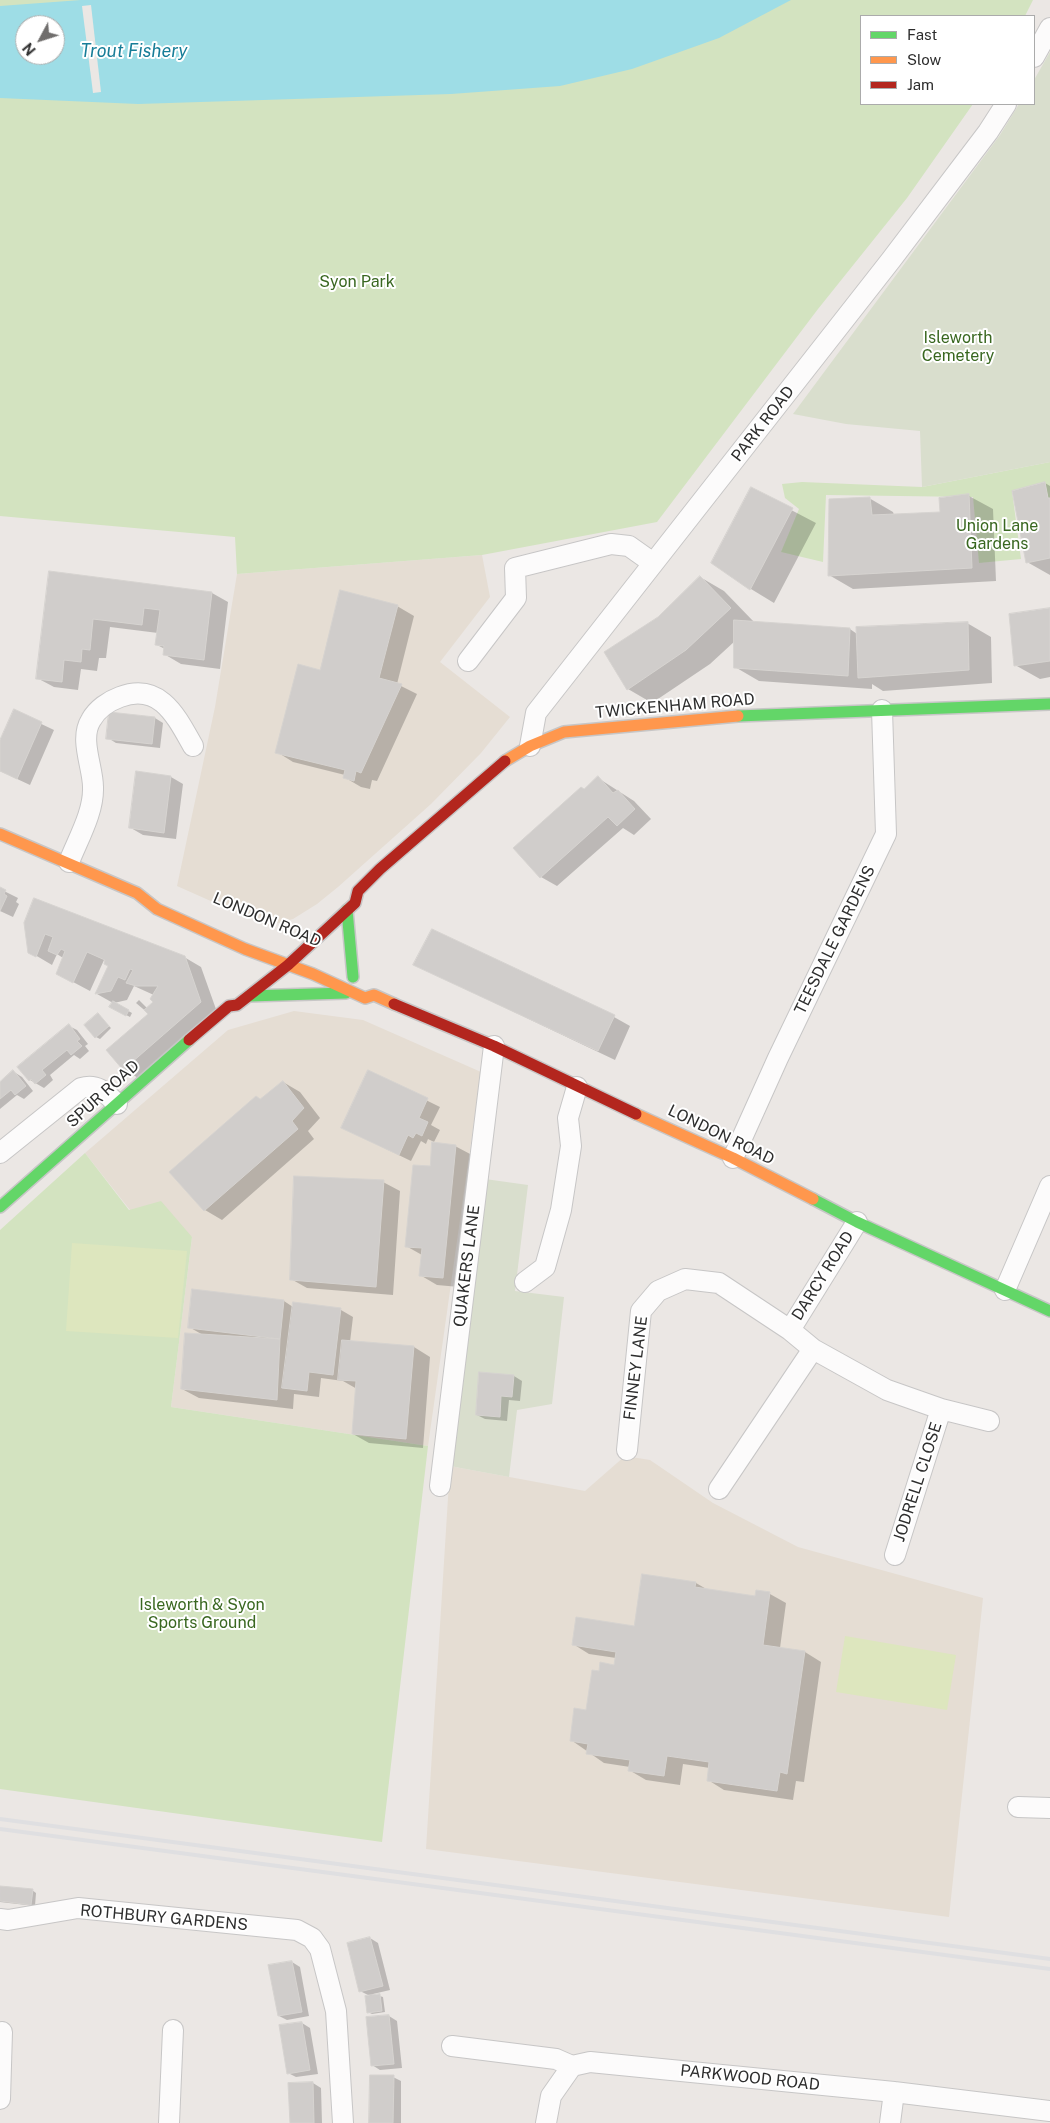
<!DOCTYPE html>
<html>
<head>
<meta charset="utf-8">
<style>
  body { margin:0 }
  #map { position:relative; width:1050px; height:2123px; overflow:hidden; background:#ebe7e4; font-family:"Public Sans",sans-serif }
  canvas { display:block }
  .legend { position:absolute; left:860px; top:15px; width:175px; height:90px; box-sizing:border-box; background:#fff; border:1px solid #ababab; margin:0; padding:6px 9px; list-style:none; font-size:15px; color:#2d2d2d }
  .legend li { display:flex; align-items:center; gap:10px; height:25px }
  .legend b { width:25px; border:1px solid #ababab }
  .north { position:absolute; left:15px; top:15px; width:50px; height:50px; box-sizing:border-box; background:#fff; border:1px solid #ababab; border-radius:50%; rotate:230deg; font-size:14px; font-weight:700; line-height:20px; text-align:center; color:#2d2d2d }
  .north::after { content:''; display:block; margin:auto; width:18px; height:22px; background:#706e6d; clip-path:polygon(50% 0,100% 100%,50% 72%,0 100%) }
</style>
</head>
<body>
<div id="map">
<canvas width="1050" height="2123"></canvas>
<ul class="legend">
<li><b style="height:6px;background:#63d668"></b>Fast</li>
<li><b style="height:6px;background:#ff974d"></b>Slow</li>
<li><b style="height:6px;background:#b3261e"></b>Jam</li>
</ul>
<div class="north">N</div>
</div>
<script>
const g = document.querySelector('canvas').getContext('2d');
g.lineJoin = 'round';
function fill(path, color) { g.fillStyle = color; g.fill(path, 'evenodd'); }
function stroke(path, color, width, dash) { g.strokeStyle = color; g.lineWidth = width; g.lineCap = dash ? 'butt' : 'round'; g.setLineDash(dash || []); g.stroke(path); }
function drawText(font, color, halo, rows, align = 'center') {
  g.font = font + ' "Public Sans",sans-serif'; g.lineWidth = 4; g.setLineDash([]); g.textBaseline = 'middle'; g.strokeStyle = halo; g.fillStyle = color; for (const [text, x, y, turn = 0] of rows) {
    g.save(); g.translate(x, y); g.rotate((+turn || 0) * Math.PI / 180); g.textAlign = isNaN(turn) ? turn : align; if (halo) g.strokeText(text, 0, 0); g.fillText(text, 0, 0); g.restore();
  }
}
const education = new Path2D(`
  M482 555 490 597 440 662 510 717 481 753 431 804 338 887 317 904 293 919 267 926 177 886 215 707 237 574Z
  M294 1011 363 1020 481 1072 428 1446 171 1407 192 1237 130 1210 85 1153 228 1030Z
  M625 1456 650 1460 713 1503 798 1547 983 1598 949 1917 426 1849 450 1466 585 1491Z`);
const green = new Path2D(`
  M0 0H1033L1025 16H861V104H973L907 198 818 309 657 522 482 555 237 574 235 537 0 516ZM25 25H55V55H25Z
  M1050 462V498H1048L1045 482 1012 491 1021 559 979 563 973 497 826 495 823 562 781 552 799 509 785 498 782 484 802 482 922 487Z
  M85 1153 129 1210 161 1201 192 1237 171 1407 428 1446 382 1842 0 1789V1230Z`);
const cemetery = new Path2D(`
  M1050 52V462L922 487 920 431 846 424 793 414 1000 135 1019 104H1034V80Z
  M485 1179 528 1185 515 1291 564 1297 552 1404 517 1410 509 1477 450 1466Z`);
const pitch = new Path2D(`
  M72 1243 187 1251 178 1338 66 1331Z
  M845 1636 956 1655 947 1710 836 1692Z`);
const water = new Path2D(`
  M81 0H791L719 38 632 69 560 86 451 94 138 104 0 98V6ZM25 25H55V55H25Z`);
const pier = new Path2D(`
  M91 5 101 92 93 93 82 6Z`);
const shadow = new Path2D(`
  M1045 483 1050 486V575L1027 562 1013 492Z
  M751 489 816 523 774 603 751 589Z
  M969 496 993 509 996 581 853 589 829 575 869 498 893 512 894 515 941 513Z
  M50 573 212 593 228 602 220 669 181 664 164 654 165 649 157 645 158 633 110 627 106 658H99L97 671 81 669 78 690 54 687 37 678Z
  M700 577 724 591 755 623 850 629 857 634 967 623 991 637 992 683 883 691 872 684V689L759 681 735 667V641L710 664 652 703 628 689 658 618Z
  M397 606 414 616 397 684 417 694 377 781 372 780 370 789 361 787 344 777 345 775 293 762 277 752 321 671Z
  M1050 609V677L1040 679 1015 665Z
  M14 711 54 730 30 785 0 771V743Z
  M155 718 163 723 160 748 116 743 108 738Z
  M171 777 183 784 176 839 143 835 131 828Z
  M598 778 634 801 651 819 634 835 623 828 557 886 541 877 585 790Z
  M0 889 18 898 16 902 19 904 13 917 0 911Z
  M26 924 184 957 201 967 217 1012 140 1079 123 1069 149 1014 136 1003 139 1000 148 1009 155 1003 156 996 134 986 127 1000 114 1003 132 1013 130 1017 111 1007 113 1003 97 994 110 966 106 961 104 960 90 991 58 974 63 958 57 954 52 965 30 952Z
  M415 965 614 1017 630 1026 615 1060Z
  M98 1015 111 1028 100 1039 96 1037Z
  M69 1026 77 1030 88 1044 85 1046 89 1051 80 1059 74 1055 50 1075 53 1080 44 1088 30 1080Z
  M14 1072 22 1077 33 1091 24 1099 17 1095 0 1109V1083Z
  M369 1072 440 1107 431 1125 440 1130 434 1142 428 1139 426 1144 421 1141 411 1161 355 1134Z
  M283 1082 300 1092 320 1118 308 1131 314 1139 222 1220 205 1210 171 1172Z
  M455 1146 472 1155 459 1287 437 1285 420 1275 422 1255 406 1246 431 1168Z
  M383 1182 400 1191 393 1295 307 1288 291 1279Z
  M284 1301 293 1307 341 1310 353 1317 350 1342 414 1347 430 1357 423 1448 369 1443 353 1434 357 1389 343 1381 321 1378 319 1397 294 1394 293 1409 199 1398 182 1389 203 1335 189 1327Z
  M514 1376 522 1381 520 1401 509 1400 507 1421 485 1419 477 1415Z
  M643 1575 696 1583 708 1590 756 1597 757 1592 770 1594 786 1603 780 1648 805 1652 821 1662 804 1782 796 1781 793 1800 724 1790 708 1780 710 1768 683 1764 680 1785 646 1780 629 1770 630 1767 604 1763 571 1740 587 1711 600 1672 615 1666 616 1658 589 1654 573 1644 635 1627Z
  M0 1887 32 1890 36 1893 35 1906 0 1902Z
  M370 1938 378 1943 390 1990 373 1994 383 1997 385 2012 372 2014 368 2012 370 1996 360 1991Z
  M292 1962 300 1967 309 2016 287 2020 279 2016Z
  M389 2016 397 2021 402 2068 380 2070 372 2065 368 2018Z
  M302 2023 310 2028 318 2074 296 2077 288 2073Z
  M393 2077 401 2081V2123H371Z
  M313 2083 321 2088 322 2123H291Z`);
const building = new Path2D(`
  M1045 482 1048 498H1050V558L1026 563 1012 491Z
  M751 487 793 508 750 590 711 563Z
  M969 494 972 568 828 576 829 499 870 497 872 515 940 512 939 498Z
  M49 571 212 592 204 660 163 655 164 646 155 645 160 610 144 608 142 625 93 619 90 650 82 649 81 662 64 660 62 682 36 679Z
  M700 576 731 608 686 650 627 690 604 652 658 617Z
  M340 590 398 605 379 678 402 684 361 773 356 771 354 781 343 778 345 770 275 753 298 664 320 670Z
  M1050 608V661L1014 666 1009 614Z
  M734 620 850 628 848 676 734 668Z
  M968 622 969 670 858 678 856 627Z
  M14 709 42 722 17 779 0 771V740Z
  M109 712 155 717 152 744 106 739Z
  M136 771 171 776 164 833 129 828Z
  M598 776 613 793 618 790 635 809 617 826 608 817 540 878 513 848 581 787 584 789Z
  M0 887 6 890 4 894 7 896 0 911Z
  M34 898 185 956 201 1002 123 1070 106 1050 148 1014 144 1010 153 1002 150 999 158 986H136L126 983 133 970 130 969 125 980 118 977 111 991 95 994 108 966 104 964 105 960 87 952 73 983 56 974 65 951 61 949 57 955 48 951 53 937 45 934 36 957 28 953 24 923Z
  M432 929 615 1015 598 1051 413 965Z
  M113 1001 129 1010 126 1016 109 1007Z
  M98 1013 109 1026 95 1038 84 1025Z
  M69 1024 80 1039 77 1041 82 1046 71 1055 67 1050 42 1070 46 1075 35 1084 31 1079 29 1081 17 1067Z
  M13 1070 26 1086 15 1095 11 1090 0 1099V1082Z
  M368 1070 428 1098 419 1118 428 1122 422 1136 416 1133 413 1138 408 1135 399 1155 341 1128Z
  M283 1081 304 1108 292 1121 298 1129 204 1211 169 1172 256 1096 260 1099Z
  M432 1142 456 1145 443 1278 419 1276 422 1248 405 1247 413 1165 430 1166Z
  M294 1176 384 1180 376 1287 290 1280Z
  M192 1289 284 1300 280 1339 188 1328Z
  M293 1302 341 1308 333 1375 309 1372 307 1391 282 1388Z
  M185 1333 280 1339 277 1400 181 1389Z
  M342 1340 414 1346 406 1439 352 1434 356 1381 338 1380Z
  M479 1372 514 1375 512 1397 501 1396 500 1417 476 1415Z
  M642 1574 696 1582 695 1587 755 1596 756 1590 770 1592 763 1645 805 1651 787 1774 780 1772 777 1791 707 1781 709 1762 667 1756 664 1776 628 1771 630 1760 586 1754 588 1744 570 1741 574 1708 586 1710 592 1670 599 1671 600 1662 614 1665 616 1652 572 1645 576 1617 634 1626Z
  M0 1886 33 1889 31 1905 0 1901Z
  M370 1937 383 1986 359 1992 347 1943Z
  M292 1961 302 2012 278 2016 268 1965Z
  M380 1994 382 2011 367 2013 365 1996Z
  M389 2015 394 2064 371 2066 366 2017Z
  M302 2022 310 2070 287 2074 279 2025Z
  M370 2075H394L393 2123H369Z
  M313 2082 314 2123H290L288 2083Z`);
const street = new Path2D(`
  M1034 57 1050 28
  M468 661 516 598 515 568 611 544 629 546 653 563
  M530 746 536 713 891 260 988 132 1006 104
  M69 862C78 839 94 812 93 787 93 767 79 739 91 720 97 709 109 701 120 697 160 682 176 716 193 746
  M0 1153 81 1088C98 1083 106 1093 117 1104
  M733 1158 778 1058 886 834 882 710
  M525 1282 545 1267 561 1210 571 1146 568 1118 577 1087
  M1005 1290 1050 1186
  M790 1330 857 1222
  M627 1450 641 1311 658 1291 685 1279 719 1283 790 1330 813 1349 887 1390 941 1409 989 1421
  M440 1486 494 1046
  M719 1489 813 1349
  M895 1555 941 1409
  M1018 1807 1050 1808
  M0 1919 8 1920 78 1908 297 1930 312 1938 320 1949 336 2011 343 2123
  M452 2046 556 2059 572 2066 590 2062 894 2092 1050 2111
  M0 2099 2 2032
  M169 2123 173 2030
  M546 2123 551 2096 572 2066
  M890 2123 894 2092`);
const fast = new Path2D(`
  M738 716 1050 704
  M347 910 353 977
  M249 996 346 993
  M813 1199 857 1222 1050 1311
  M0 1207 189 1040`);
const slow = new Path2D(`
  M505 761 530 746 564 732 738 716
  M0 834 137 893 157 909 245 949 313 974 365 998 374 995 394 1004
  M636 1114 733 1158 813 1199`);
const jam = new Path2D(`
  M288 965 355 903 358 891 380 869 505 761
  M394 1004 494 1046 636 1114
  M189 1040 229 1006 237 1005 288 965`);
const rail = new Path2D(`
  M0 1819 1050 1959
  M0 1829 1050 1969`);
const parkNames = [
  ["Syon Park",357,282],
  ["Isleworth",958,338],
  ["Cemetery",958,356],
  ["Union Lane",997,526],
  ["Gardens",997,544],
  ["Isleworth & Syon",202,1605],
  ["Sports Ground",202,1623]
];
const streetNames = [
  ["PARK ROAD",763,424,-52],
  ["TWICKENHAM ROAD",675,706,-5],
  ["LONDON ROAD",267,920,23],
  ["TEESDALE GARDENS",835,940,-64],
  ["SPUR ROAD",103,1094,-42],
  ["LONDON ROAD",721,1135,26],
  ["QUAKERS LANE",467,1266,-83],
  ["DARCY ROAD",823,1276,-58],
  ["FINNEY LANE",636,1368,-83],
  ["JODRELL CLOSE",918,1482,-72],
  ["ROTHBURY GARDENS",164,1918,5],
  ["PARKWOOD ROAD",750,2078,6]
];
const waterNames = [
  ["Trout Fishery",134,51]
];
fill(education, '#e5ddd3');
fill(green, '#d3e3c0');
fill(cemetery, '#d9decd');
fill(pitch, '#dde6be');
fill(water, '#9edde6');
fill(pier, '#ebe7e4');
fill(shadow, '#0003');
fill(building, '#d0cdcb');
stroke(building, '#d6d3d0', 1);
stroke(street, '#c7c6c6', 22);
stroke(fast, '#c7c6c6', 14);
stroke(slow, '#c7c6c6', 14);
stroke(jam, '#c7c6c6', 14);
stroke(street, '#fcfbfb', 20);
stroke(fast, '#63d668', 11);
stroke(slow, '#ff974d', 11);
stroke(jam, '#b3261e', 11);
stroke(rail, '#dfdfe1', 4);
drawText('16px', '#396720', '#fff', parkNames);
drawText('16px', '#2d2d2d', '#fff', streetNames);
drawText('italic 18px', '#177d98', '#fff', waterNames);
</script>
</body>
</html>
